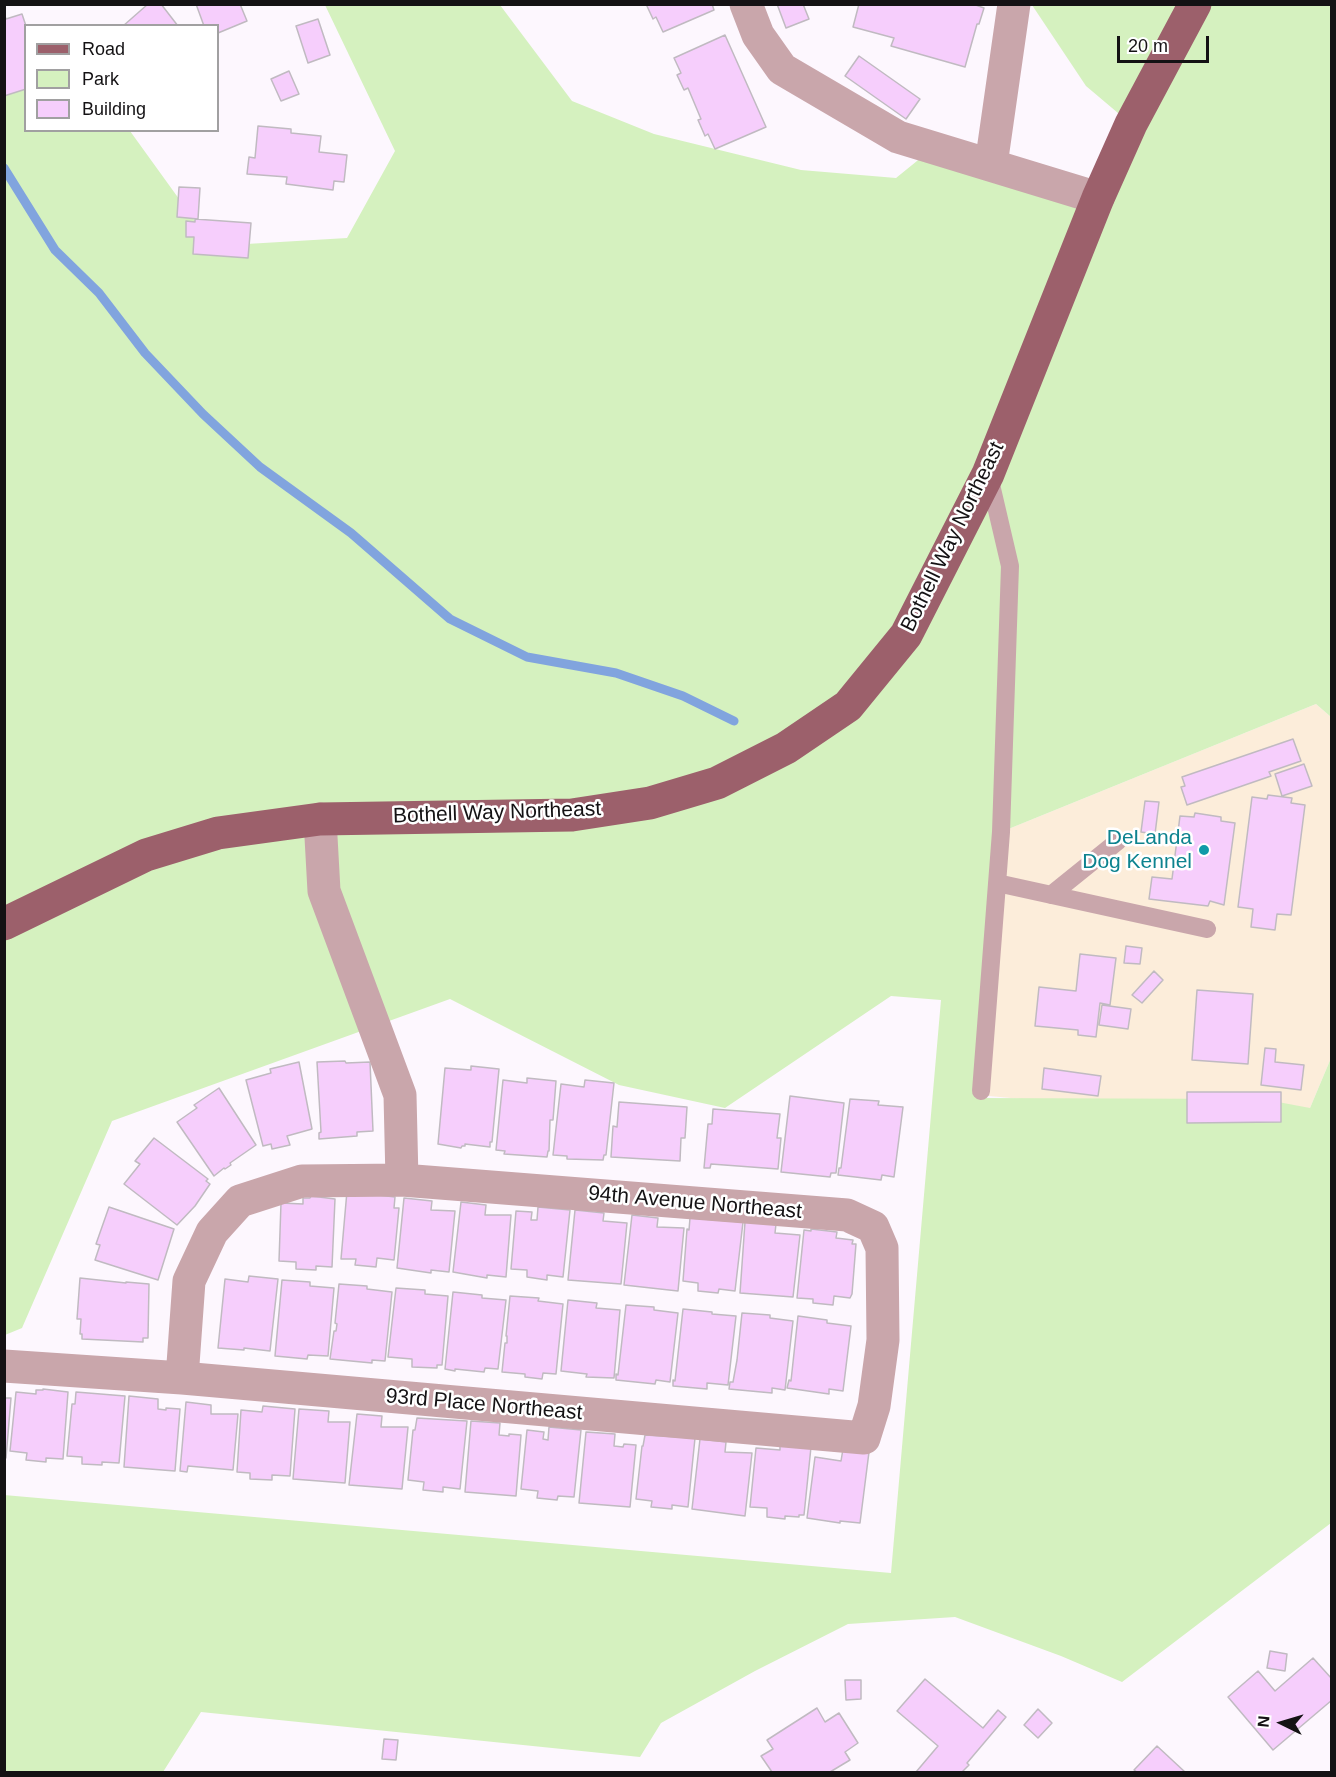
<!DOCTYPE html>
<html>
<head>
<meta charset="utf-8">
<style>
  body { margin:0 }
  #map { position:relative; width:1336px; height:1777px; overflow:hidden; background:#fdf7fe; font-family:Helvetica,sans-serif }
  canvas { display:block }
  .frame { position:absolute; inset:0; border:6px solid #141214; pointer-events:none }
  .legend { position:absolute; left:24px; top:24px; width:195px; height:108px; box-sizing:border-box; background:#fff; border:2px solid #a1a0a1; margin:0; padding:8px 10px; list-style:none; font-size:18px; color:#141214 }
  .legend li { display:flex; align-items:center; gap:12px; height:30px }
  .legend b { width:30px; border:2px solid #a1a0a1 }
  .north { position:absolute; left:1252px; top:1693px; width:60px; height:60px; -webkit-text-stroke:4px #fff; paint-order:stroke; rotate:275deg; font-size:16px; font-weight:700; line-height:24px; text-align:center; color:#141214 }
  .north::after { content:''; display:block; margin:auto; width:21px; height:27px; background:#141214; clip-path:polygon(50% 0,100% 100%,50% 72%,0 100%) }
  .scale { position:absolute; left:1117px; top:36px; width:92px; height:27px; box-sizing:border-box; border:3px solid #141214; border-top:0; padding-left:8px; font-size:18px; line-height:21px; white-space:nowrap; color:#141214; -webkit-text-stroke:4px #fff; paint-order:stroke }
</style>
</head>
<body>
<div id="map">
<canvas width="1336" height="1777"></canvas>
<div class="frame"></div>
<ul class="legend">
<li><b style="height:8px;background:#9c606b"></b>Road</li>
<li><b style="height:16px;background:#d5f1bf"></b>Park</li>
<li><b style="height:16px;background:#f6cefc"></b>Building</li>
</ul>
<div class="north">N</div>
<div class="scale">20 m</div>
</div>
<script>
const g = document.querySelector('canvas').getContext('2d');
g.lineJoin = 'round';
function fill(path, color) { g.fillStyle = color; g.fill(path, 'evenodd'); }
function stroke(path, color, width, dash) { g.strokeStyle = color; g.lineWidth = width; g.lineCap = dash ? 'butt' : 'round'; g.setLineDash(dash || []); g.stroke(path); }
function drawText(font, color, halo, rows, align = 'center') {
  g.font = font + ' Helvetica,sans-serif'; g.lineWidth = 5; g.setLineDash([]); g.textBaseline = 'middle'; g.strokeStyle = halo; g.fillStyle = color; for (const [text, x, y, turn = 0] of rows) {
    g.save(); g.translate(x, y); g.rotate((+turn || 0) * Math.PI / 180); g.textAlign = isNaN(turn) ? turn : align; if (halo) g.strokeText(text, 0, 0); g.fillText(text, 0, 0); g.restore();
  }
}
const commercial = new Path2D(`
  M1316 704 1331 717V1058L1310 1108 1275 1122 978 1095 1001 832Z`);
const green = new Path2D(`
  M325 5H500L572 101 654 134 801 170 896 178 933 148 1098 198 1131 124 1086 86 1032 5H1331V717L1316 704 1001 832 976 1098 1262 1099 1310 1108 1331 1058V1523L1122 1682 1061 1656 955 1617 848 1624 755 1671 661 1723 640 1757 201 1712 163 1772H5L4 1495 891 1573 941 1000 891 996 725 1108 619 1085 450 999 112 1121 22 1328 5 1335V38L25 44 26 130 130 131 213 246 347 238 395 151Z`);
const stream = new Path2D(`
  M4 168 55 250 99 293 145 353 203 414 260 467 351 533 450 619 527 657 616 673 683 696 734 721`);
const building = new Path2D(`
  M148 4H161L178 26H123Z
  M196 4H240L247 21 218 33V26H204Z
  M646 4H712L714 10 663 32 656 17 653 19Z
  M777 4H803L809 19 786 28Z
  M859 4H973L984 8 979 24H977L965 67 891 46 894 38 853 27Z
  M4 13 6 19 22 14 26 26V89L4 96Z
  M318 19 330 55 308 63 296 26Z
  M725 35 766 127 715 149 708 134 705 136 698 120 701 119 688 88 684 90 677 75 681 73 674 58Z
  M859 56 920 99 906 119 845 76Z
  M289 71 299 94 281 101 271 79Z
  M258 126 291 129V133L321 136 319 152 347 155 344 182 334 181 333 190 286 184 287 177 247 174 249 157 255 158Z
  M179 187 200 188 198 219 177 217Z
  M195 219 251 223 248 258 193 254 194 237H186V221L195 222Z
  M1293 739 1301 761 1269 772 1271 776 1187 805 1181 787 1185 786 1182 777Z
  M1304 764 1312 786 1282 796 1275 774Z
  M1268 795 1292 798 1291 803 1305 805 1291 915 1277 914 1275 930 1251 927 1253 909 1238 907 1252 797 1267 799Z
  M1145 801 1159 802 1155 834 1141 832Z
  M1195 813 1221 817V821L1235 823 1224 905 1210 901 1208 906 1149 899 1152 877 1172 879 1180 816 1194 817Z
  M1126 946 1142 948 1140 964 1124 963Z
  M1080 954 1116 958 1110 1005 1100 1003 1096 1037 1078 1035V1030L1035 1026 1039 987 1076 991Z
  M1154 971 1163 980 1142 1003 1132 995Z
  M1197 990 1253 994 1248 1064 1192 1060Z
  M1102 1005 1131 1009 1128 1029 1099 1025Z
  M1265 1048 1276 1049 1275 1062 1304 1065 1301 1090 1261 1085Z
  M345 1061 346 1063 370 1062 373 1131 357 1132V1136L319 1139V1133L321 1132 317 1062Z
  M299 1062 312 1129 287 1136 290 1145 272 1149 271 1144 263 1146 246 1080 271 1073 270 1069Z
  M471 1066 499 1069 492 1142H490V1147L465 1144V1146H462L461 1148 438 1144 445 1068 471 1070Z
  M1044 1068 1101 1076 1098 1096 1042 1089Z
  M527 1078 556 1081 553 1120H550L549 1151H548L547 1157 504 1154 505 1151 496 1150 503 1080 527 1083Z
  M585 1080 614 1083 606 1155H604L603 1160 567 1159V1156L553 1155 561 1084 584 1087Z
  M219 1088 256 1145 230 1163 231 1165 225 1169 224 1168 214 1176 177 1122 197 1108 194 1105Z
  M1187 1092H1281V1122L1187 1123Z
  M790 1096 844 1103 836 1173H831L830 1177 781 1172Z
  M850 1099 879 1101 878 1105 903 1107 894 1177 882 1175 881 1180 838 1175 839 1168H841Z
  M619 1102 687 1107 685 1138H681L680 1161 611 1157 613 1126 617 1127Z
  M713 1109 780 1114 777 1138H781L778 1169 711 1164 710 1168H704L708 1124H712Z
  M154 1138 208 1179 206 1181 210 1184 195 1206 177 1225 124 1184 140 1164 135 1161Z
  M347 1191 395 1197 394 1208H399L394 1260 377 1258 376 1267 355 1265 356 1259H341Z
  M311 1196 335 1199 332 1267 316 1266V1270L296 1269V1262L279 1261 281 1203 303 1204V1198H310Z
  M404 1198 432 1201 431 1210 455 1211 449 1272 431 1270V1273L397 1268Z
  M461 1202 486 1205 485 1215H511L506 1277 487 1275V1278L453 1272Z
  M109 1207 174 1229 158 1280 95 1260 100 1245 96 1244Z
  M538 1207 570 1210 563 1277 547 1275V1280L527 1277V1270L511 1269 516 1211 532 1212 531 1220H537Z
  M575 1210 604 1213 603 1221 627 1223 621 1284 568 1280Z
  M632 1215 658 1218 657 1227 684 1228 678 1291 624 1285Z
  M690 1218 743 1222 735 1291 719 1289 718 1293 698 1291V1283L683 1281 687 1229 689 1230Z
  M745 1222 776 1224 775 1233 800 1235 793 1297 740 1293Z
  M811 1229 837 1232 836 1238 853 1240 852 1244H856L852 1294 850 1298 834 1296 833 1305 813 1303V1299L797 1298 804 1230 811 1231Z
  M249 1276 278 1279 270 1351 244 1348V1350L218 1348 225 1279 248 1282Z
  M80 1278 126 1283V1282L149 1284 148 1338H143V1342L82 1339V1334H80L81 1319H77Z
  M282 1280 310 1282V1286L334 1288 328 1356 308 1355 307 1359 275 1356Z
  M339 1284 367 1286V1289L392 1292 385 1361 372 1360V1363L330 1359 334 1331H336L337 1324 335 1323Z
  M396 1288 425 1290V1294L448 1296 442 1365H437V1368L412 1367V1359L388 1357Z
  M453 1292 482 1295V1298L506 1300 498 1369 485 1368 484 1372 455 1369V1371L445 1369Z
  M510 1296 539 1298 538 1301 563 1304 556 1374 543 1373 542 1379 525 1377V1374L502 1372 505 1343H507V1336H506Z
  M568 1300 597 1303 596 1308 620 1310 614 1378 586 1377 587 1374 561 1371Z
  M626 1305 654 1307V1310L678 1313 670 1382 656 1380 655 1384 616 1380V1374L618 1375Z
  M683 1309 712 1312V1314L736 1316 728 1385 707 1383V1389L673 1386V1380L675 1381Z
  M742 1313 770 1315V1318L793 1321 785 1390 772 1388V1393L729 1389 730 1382H733L737 1360Z
  M798 1316 827 1320V1323L851 1326 843 1391 829 1389V1394L787 1388 789 1380 791 1381Z
  M43 1389 68 1392 63 1459 46 1458V1462L26 1460 27 1453 10 1451 16 1392 36 1394V1390H43Z
  M76 1392 125 1396 119 1463 102 1462V1465L82 1464V1457L67 1456 72 1404H75Z
  M129 1396 158 1399V1409L166 1410V1408L180 1409 175 1471 124 1467Z
  M4 1398H11L6 1458H4Z
  M186 1402 211 1405V1414H238L233 1470 188 1466 187 1472 180 1471Z
  M263 1406 295 1409 290 1476 272 1475V1480L250 1479V1473L237 1472 241 1410 262 1412Z
  M299 1409 329 1411 328 1422H350L345 1483 293 1479Z
  M357 1414 382 1416 381 1427H408L402 1489 349 1485Z
  M417 1418 467 1421 460 1489 443 1487V1492L423 1490 424 1482 408 1480 413 1430H415Z
  M471 1421 500 1423 499 1435 509 1436V1434L521 1435 516 1496 465 1492Z
  M549 1427 581 1430 574 1497 558 1496 557 1500 537 1498 538 1491 521 1489 527 1430 544 1432 543 1439 548 1440Z
  M586 1432 615 1434 614 1446 623 1447 624 1444 636 1445 630 1507 579 1503Z
  M645 1435 695 1438 688 1507 672 1505V1509L651 1507 652 1501 636 1499 642 1446H643Z
  M700 1439 726 1442 725 1452 752 1453 745 1516 692 1509Z
  M780 1445 811 1447 804 1515H799V1517L785 1516V1519L767 1517V1508L750 1507 756 1448 780 1450Z
  M843 1449 869 1452 860 1523 840 1521V1523L807 1518 815 1457 841 1461Z
  M1270 1651 1287 1654 1285 1671 1267 1668Z
  M1313 1658 1332 1679V1700L1273 1750 1228 1697 1258 1671 1275 1691Z
  M925 1679 983 1728 998 1710 1006 1717 967 1763 969 1765 962 1772H916L938 1746 897 1711Z
  M845 1680H861V1699L846 1700Z
  M817 1708 825 1722 839 1713 858 1743 845 1752 850 1760 830 1772H772L761 1756 773 1749 767 1740Z
  M1038 1709 1052 1723 1038 1738 1024 1725Z
  M384 1739 398 1740 396 1760 382 1759Z
  M1157 1746 1185 1772H1137L1134 1770Z`);
const service = new Path2D(`
  M997 883 1207 929
  M1051 895 1118 841
  M981 1091 1001 832 1010 566 989 476`);
const minor = new Path2D(`
  M746 4 758 35 782 69 898 137 1098 198
  M991 165 1014 4
  M320 819 324 891 400 1095 402 1180
  M4 1366 182 1378 864 1438 874 1406 883 1340 882 1248 873 1227 847 1215 402 1180 302 1181 240 1201 212 1232 189 1281 182 1378`);
const primary = new Path2D(`
  M4 924 146 855 218 833 320 819 572 815 650 803 717 783 786 748 848 706 906 635 988 474 1098 198 1131 124 1195 4`);
const markers = [
  [1204,850,6,"#0f9aa8"]
];
const streetNames = [
  ["Bothell Way Northeast",953,537,-64],
  ["Bothell Way Northeast",497,813,-2],
  ["94th Avenue Northeast",695,1203,5],
  ["93rd Place Northeast",484,1405,5]
];
const cultureNames = [
  ["DeLanda",1192,838],
  ["Dog Kennel",1192,862]
];
fill(commercial, '#fcedda');
fill(green, '#d5f1bf');
stroke(stream, '#81a4de', 9);
fill(building, '#f6cefc');
stroke(building, '#c0bac1', 1.5);
stroke(service, '#c9a6ab', 18);
stroke(minor, '#c9a6ab', 33);
stroke(primary, '#9c606b', 33);
for (const [x, y, r, color] of markers) { const dot = new Path2D(); dot.arc(x, y, r, 0, 2 * Math.PI); g.fillStyle = color; g.fill(dot); stroke(dot, '#fff', 2); }
drawText('21px', '#141214', '#fff', streetNames);
drawText('21px', '#0d838f', '#fff', cultureNames, 'right');
</script>
</body>
</html>
